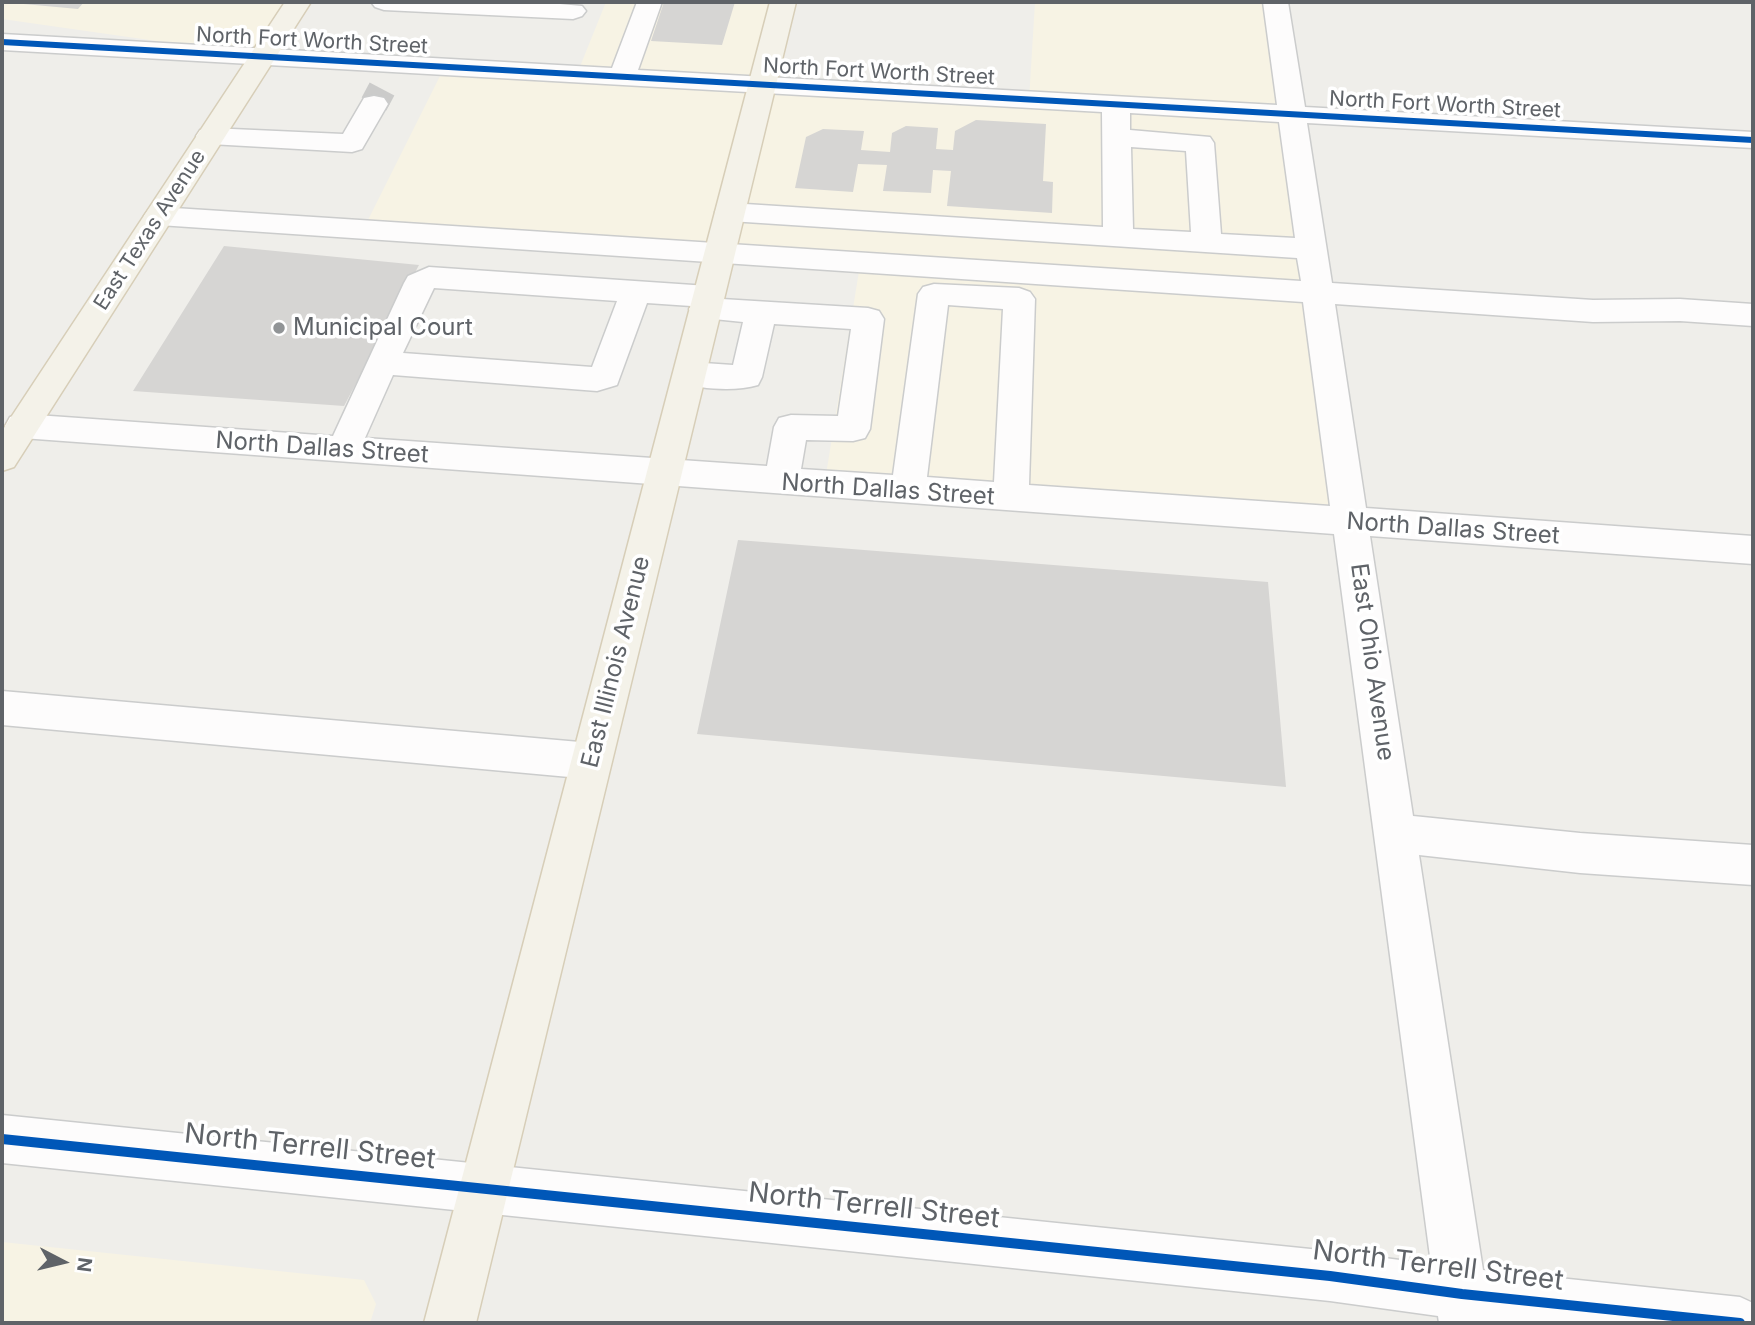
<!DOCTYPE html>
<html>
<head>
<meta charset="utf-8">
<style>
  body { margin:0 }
  #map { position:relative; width:1755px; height:1325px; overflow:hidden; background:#efeeea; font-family:Inter,sans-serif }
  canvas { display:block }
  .frame { position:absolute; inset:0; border:4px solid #5f6368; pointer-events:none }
  .north { position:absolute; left:28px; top:1227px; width:70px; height:70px; -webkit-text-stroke:5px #fff; paint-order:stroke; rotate:97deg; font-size:19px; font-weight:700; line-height:28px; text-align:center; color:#5f6368 }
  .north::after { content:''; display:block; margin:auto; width:24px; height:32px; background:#5f6368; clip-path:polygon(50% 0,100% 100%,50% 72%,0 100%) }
</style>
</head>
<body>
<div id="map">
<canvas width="1755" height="1325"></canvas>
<div class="frame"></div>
<div class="north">N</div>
</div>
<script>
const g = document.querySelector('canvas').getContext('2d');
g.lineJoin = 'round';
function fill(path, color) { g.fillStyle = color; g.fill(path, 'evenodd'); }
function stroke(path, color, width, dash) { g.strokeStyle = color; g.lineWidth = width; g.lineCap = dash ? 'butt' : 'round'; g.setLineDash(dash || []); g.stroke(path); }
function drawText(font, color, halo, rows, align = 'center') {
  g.font = font + ' Inter,sans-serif'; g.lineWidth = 7; g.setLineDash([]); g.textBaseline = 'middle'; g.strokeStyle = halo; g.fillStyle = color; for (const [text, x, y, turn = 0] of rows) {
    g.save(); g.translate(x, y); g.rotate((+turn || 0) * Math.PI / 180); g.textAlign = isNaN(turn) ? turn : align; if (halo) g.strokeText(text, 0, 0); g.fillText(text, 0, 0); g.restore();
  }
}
const commercial = new Path2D(`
  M2 2H297L262 56 2 19Z
  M606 2H786L765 84 1029 100 1035 2H1279L1357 527 824 487 860 265 367 222 445 66 577 74Z
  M2 1242 364 1280 376 1304 370 1323H2Z`);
const building = new Path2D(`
  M2 2H84L78 9Z
  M664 2H735L722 45 651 41Z
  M976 120 1046 124 1043 181 1053 182 1052 213 947 206 951 171 933 170 931 193 883 191 887 165 858 164 853 192 795 188 806 137 823 129 864 131 861 150 890 152 892 133 906 126 938 128 936 149 953 150 955 131Z
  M224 246 419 265 344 406 133 391Z
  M738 540 1268 582 1286 787 697 734Z`);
const minorTunnel = new Path2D(`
  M374 104 382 89`);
const minor = new Path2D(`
  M371 2H538L582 6 586 11 582 16 573 19 384 10 375 7Z
  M637 2H662L638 70 1277 105 1263 2H1288L1305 107 1753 132V148L1307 123 1332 283 1593 300 1680 299 1753 304V326L1680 321 1593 322 1335 304 1366 508 1753 536V564L1370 536 1413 816 1580 833 1753 845V885L1580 873 1419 855 1483 1270 1740 1297 1753 1303V1323H1439L1438 1316 1330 1301 2 1163V1115L1330 1251 1431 1264 1334 534 22 438 10 435 5 426 10 417 22 414 333 436 404 283 408 276 429 267 708 286 719 290 722 299 868 308 879 311 884 319 870 429 865 438 853 441 806 440 801 469 893 475 918 294 923 287 934 284 1019 288 1030 292 1035 299 1029 485 1330 506 1303 302 159 225 149 223 144 216 149 209 159 207 1301 281 1297 258 730 221 720 219 715 212 720 205 730 203 1103 227 1102 112 2 50V34L612 68ZM1130 113 1279 122 1295 238 1221 234 1214 143 1210 137 1130 130ZM1131 147 1186 151 1191 232 1133 229ZM434 288 617 301 592 367 403 353ZM647 303 691 306 689 309 694 317 743 322 733 365 689 362 677 366 673 374 677 382C700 389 735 392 758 385L762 377 774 324 851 329 838 416 791 415 779 418 774 427 767 466 365 438 393 375 597 391 617 385ZM948 305 1003 309 994 482 927 477Z
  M374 96 384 98 388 104 362 149 352 152 210 144 200 142 196 136 200 130 210 128 343 134 364 98Z
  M2 691 591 743 605 748 611 761 605 774 591 779 2 725Z`);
const major = new Path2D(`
  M285 2H311L14 467 2 471V431Z
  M770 2H796L476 1323H424Z`);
const cyclewayFar1 = new Path2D(`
  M2 42 1753 140`);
const cycleway = new Path2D(`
  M2 1139 1330 1276 1462 1294 1740 1323`);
const markers = [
  [279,328,7,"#919496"]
];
const farStreetnames = [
  ["North Fort Worth Street",312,41,3],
  ["North Fort Worth Street",879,72,3],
  ["North Fort Worth Street",1445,105,3],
  ["East Texas Avenue",150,230,-57]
];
const poiNames = [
  ["Municipal Court",293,328]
];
const streetNames = [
  ["North Dallas Street",322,448,4],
  ["North Dallas Street",888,490,4],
  ["North Dallas Street",1453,529,4],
  ["East Illinois Avenue",616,662,-76],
  ["East Ohio Avenue",1372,662,82]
];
const nearStreetnames = [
  ["North Terrell Street",310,1147,6],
  ["North Terrell Street",874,1206,6],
  ["North Terrell Street",1438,1266,7]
];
fill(commercial, '#f7f3e4');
fill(building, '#d6d5d3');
stroke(minorTunnel, '#cbcbca', 28, [28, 14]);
stroke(minor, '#cbcccc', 3);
stroke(major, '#d7ceb8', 3);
fill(minor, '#fdfcfc');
fill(major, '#f4f2e9');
stroke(cyclewayFar1, '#0057b8', 6);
stroke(cycleway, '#0057b8', 10);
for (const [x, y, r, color] of markers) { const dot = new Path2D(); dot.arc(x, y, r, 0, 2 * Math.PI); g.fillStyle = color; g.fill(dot); stroke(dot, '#fff', 2.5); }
drawText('21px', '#5f6368', '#fff', farStreetnames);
drawText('24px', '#5f6368', '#fff', poiNames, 'left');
drawText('24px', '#5f6368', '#fff', streetNames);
drawText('28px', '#5f6368', '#fff', nearStreetnames);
</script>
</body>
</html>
